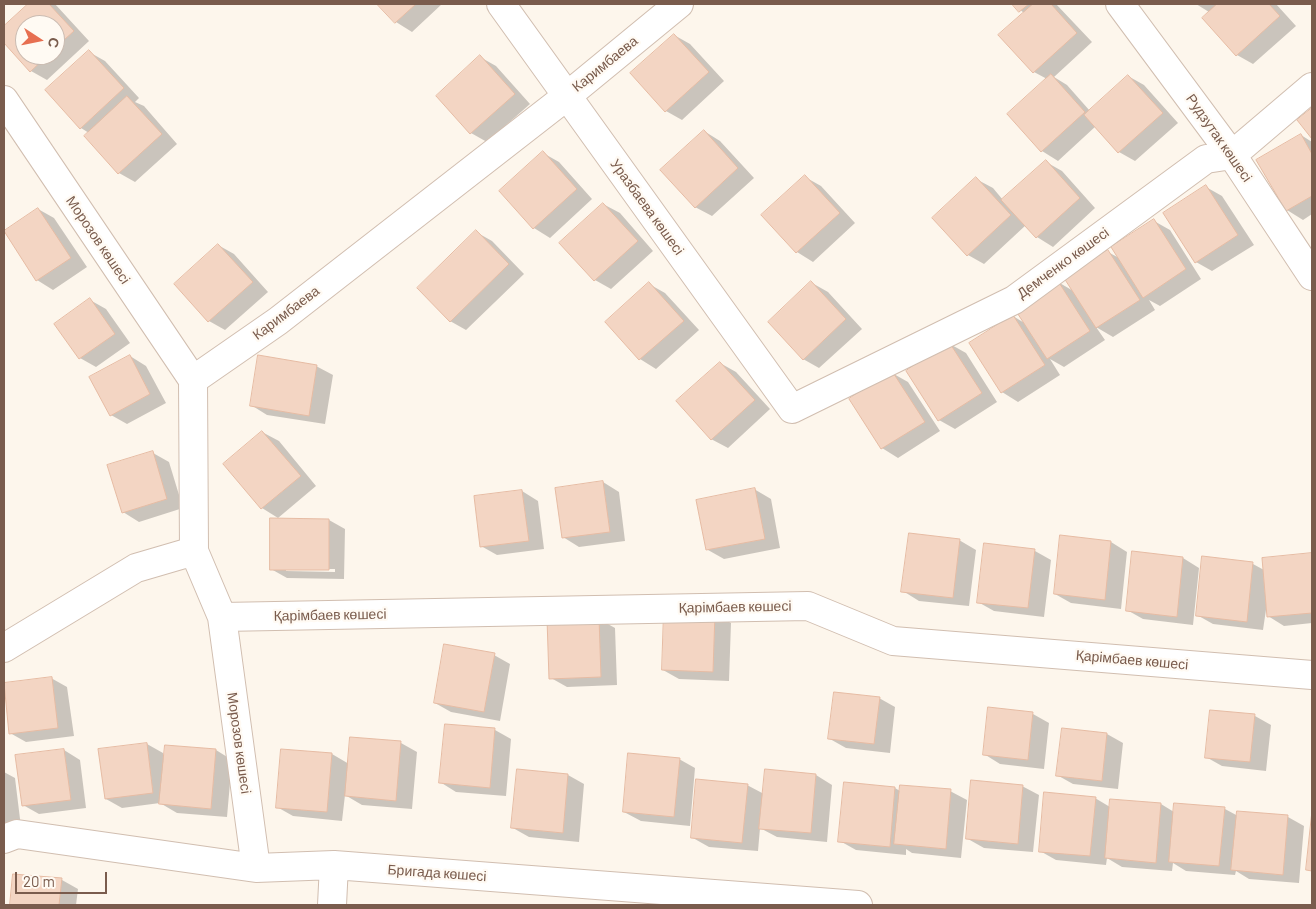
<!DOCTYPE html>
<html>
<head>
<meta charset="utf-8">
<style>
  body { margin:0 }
  #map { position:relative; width:1316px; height:909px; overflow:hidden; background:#fdf6ec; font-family:Barlow,sans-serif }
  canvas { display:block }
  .frame { position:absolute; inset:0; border:5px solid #7a5c4d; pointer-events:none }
  .north { position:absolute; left:15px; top:15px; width:50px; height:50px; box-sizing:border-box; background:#fffaf3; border:1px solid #cabbb1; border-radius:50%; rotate:101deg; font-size:14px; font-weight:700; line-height:20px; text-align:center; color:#7a5c4d }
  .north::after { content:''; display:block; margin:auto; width:18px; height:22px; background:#e76f51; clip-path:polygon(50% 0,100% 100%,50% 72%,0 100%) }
  .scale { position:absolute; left:15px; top:872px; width:92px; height:22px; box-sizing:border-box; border:2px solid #7a5c4d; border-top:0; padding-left:6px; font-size:15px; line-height:18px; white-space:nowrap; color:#7a5c4d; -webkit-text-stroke:4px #fffaf3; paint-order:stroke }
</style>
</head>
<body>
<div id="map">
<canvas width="1316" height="909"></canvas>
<div class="frame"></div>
<div class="north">С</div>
<div class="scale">20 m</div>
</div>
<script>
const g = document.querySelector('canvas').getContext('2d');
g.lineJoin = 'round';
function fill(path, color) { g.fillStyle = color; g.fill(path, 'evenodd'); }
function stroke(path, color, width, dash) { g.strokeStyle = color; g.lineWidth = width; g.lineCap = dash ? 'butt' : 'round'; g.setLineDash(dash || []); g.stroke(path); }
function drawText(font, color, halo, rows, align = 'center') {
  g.font = font + ' Barlow,sans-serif'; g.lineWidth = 4.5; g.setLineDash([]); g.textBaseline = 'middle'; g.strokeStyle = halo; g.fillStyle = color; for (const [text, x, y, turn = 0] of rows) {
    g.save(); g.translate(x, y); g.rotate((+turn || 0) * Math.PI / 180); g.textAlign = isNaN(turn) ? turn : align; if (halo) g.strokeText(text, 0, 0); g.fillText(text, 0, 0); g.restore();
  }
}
const shadow = new Path2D(`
  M30 4H55L89 41 47 80 31 71 4 41V27ZM25 25H55V55H25Z
  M379 4H442L412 32 396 22Z
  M1013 4H1056L1092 42 1054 77 1067 85 1090 111 1128 76 1144 85 1178 123 1135 161 1119 152 1096 126 1058 161 1042 151 1009 114 1047 79 1034 72 1024 13Z
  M1196 4H1276L1296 26 1253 64 1237 55 1203 18 1209 12Z
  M674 35 690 44 724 81 682 120 666 111Z
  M89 52 105 61 139 98 135 102 144 106 177 144 135 182 119 173 89 133 81 128Z
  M480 57 496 66 530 104 487 142 471 133Z
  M704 131 720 141 754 178 712 216 695 207Z
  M1301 135 1312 142V214L1303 220 1287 210 1258 160Z
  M543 153 559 162 592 199 550 238 534 228 501 191Z
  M1046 162 1062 171 1095 208 1053 247 1037 237 1026 225 984 264 968 255 976 179 993 188 1003 200Z
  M805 177 821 186 855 223 813 262 797 252 763 215Z
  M1206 187 1222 196 1254 245 1212 271 1196 262Z
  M603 204 620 213 653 251 611 289 595 280Z
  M38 209 54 218 87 267 53 290 37 280 5 232Z
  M1154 221 1170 230 1201 279 1160 306 1149 300 1155 310 1113 337 1096 327 1105 340 1064 367 1050 359 1060 375 1018 402 1002 392 971 344 1013 316 1026 324 1058 282 1075 292 1108 252 1119 258Z
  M476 232 492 241 524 274 466 330 450 321Z
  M218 245 234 254 268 292 225 330 209 321Z
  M812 283 828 292 862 329 819 368 803 359Z
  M649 284 665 293 699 330 656 369 640 359 607 322Z
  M90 300 106 309 130 343 96 367 80 358Z
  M950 344 966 353 997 402 955 429 939 420Z
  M130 356 146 366 166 403 127 424 111 415Z
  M720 363 736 372 770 409 728 448 711 439Z
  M316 366 333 375 325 424 267 415 251 405Z
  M892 373 908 382 940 431 898 458 882 448 851 400Z
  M262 432 279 441 316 486 278 518 262 508 225 464Z
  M153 453 169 462 183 508 139 522 123 512Z
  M603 482 619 492 625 541 579 547 563 537Z
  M754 489 771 499 780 548 724 559 708 550Z
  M522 491 538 501 544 549 497 555 481 546Z
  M329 520 345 529 344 579 287 578 271 569ZM286 569H335V572L286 571Z
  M1061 537 1111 542 1127 552 1121 609 1071 603 1055 594Z
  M959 540 976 550 969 606 919 601 903 591Z
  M1035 551 1051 560 1044 617 994 611 978 602Z
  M1134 553 1183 558 1199 568 1193 625 1143 619 1127 610Z
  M1312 554V623L1284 626 1268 616 1267 603 1263 630 1213 624 1197 615 1204 558 1253 564 1264 570 1263 559Z
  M715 614 731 623 729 681 679 679 663 670Z
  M599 619 615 628 617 685 567 687 551 678Z
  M494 655 510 664 500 721 451 712 435 703Z
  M51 678 67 687 74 736 26 742 10 733Z
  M879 698 895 707 890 753 846 748 830 739Z
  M1211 711 1255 716 1271 725 1266 771 1222 766 1206 757Z
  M1033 714 1049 723 1044 769 1000 764 984 754Z
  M446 725 495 730 511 739 506 796 456 792 440 782Z
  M1107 734 1123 743 1118 789 1073 784 1057 775Z
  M351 738 401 743 417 752 412 809 362 805 345 795 342 821 293 816 277 807 282 750 332 754 349 764Z
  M147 744 163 753 164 759 216 750 232 760 227 817 177 813 160 803 122 808 106 799Z
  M64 750 80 760 86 808 39 814 23 805Z
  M679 759 695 768 690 826 641 821 624 812Z
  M766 771 816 775 832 785 827 842 777 837 760 828 758 851 709 847 693 838 747 785 764 794Z
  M4 772 15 778 21 827 4 829Z
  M568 775 584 784 579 842 529 837 513 828Z
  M1022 786 1039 795 1033 852 984 848 968 839Z
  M895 788 900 791H950L967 800 961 858 912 853 906 849V855L856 850 840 841Z
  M1095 798 1110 807 1161 804 1174 812 1225 809 1238 816V812L1288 817 1304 826 1299 883 1249 879 1236 871 1235 875 1186 871 1173 863 1172 871 1122 867 1107 858 1106 865 1056 860 1040 851Z
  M1312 823V872L1308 869Z
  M14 875 62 880 78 889 76 905H11Z`);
const building = new Path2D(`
  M28 4H49L74 31 55 48V25H25V55H48L30 72 4 43V26Z
  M377 4H416L395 23Z
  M1012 4H1029L1019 12Z
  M1033 4H1051L1077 33 1033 73 998 35Z
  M1217 4H1269L1280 16 1236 56 1202 18Z
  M674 34 709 72 665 112 630 73Z
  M89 50 124 88 80 129 45 90Z
  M480 55 515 94 470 134 436 96Z
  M1051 74 1085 112 1041 152 1007 114Z
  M1128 75 1163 113 1118 153 1084 115Z
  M127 96 162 134 118 174 84 136Z
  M1312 108V139L1297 120Z
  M704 130 738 168 695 208 660 170Z
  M1301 134 1312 154V196L1286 211 1256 160Z
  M543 151 577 189 533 229 499 191Z
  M1046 160 1080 198 1036 238 1001 200Z
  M805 175 840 213 796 253 761 215Z
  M976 177 1011 215 967 256 932 218Z
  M1206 185 1238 235 1195 263 1163 213Z
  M603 203 638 241 594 281 559 243Z
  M38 208 71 258 36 281 4 231Z
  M1154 219 1186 269 1143 298 1111 247Z
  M476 230 509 264 450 322 417 288Z
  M218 244 253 282 208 322 174 284Z
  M1108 250 1140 300 1096 328 1064 278Z
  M811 281 846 319 803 360 768 322Z
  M1058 281 1090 331 1047 359 1014 308Z
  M649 282 684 321 639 360 605 322Z
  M90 298 115 334 79 359 54 324Z
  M1013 315 1045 365 1001 393 969 343Z
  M949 342 982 393 938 421 906 371Z
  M130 355 150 394 110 416 89 377Z
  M258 355 317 365 309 416 250 406Z
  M720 362 755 400 711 440 676 401Z
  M892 371 925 422 881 449 849 399Z
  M262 431 301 476 261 509 223 464Z
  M153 451 167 499 122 513 107 465Z
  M603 481 610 532 562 538 555 488Z
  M755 488 765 539 706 550 696 500Z
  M522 490 529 541 480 547 474 496Z
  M270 518 329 519V570H270Z
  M909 533 960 539 953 598 901 592Z
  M1060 535 1111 541 1105 600 1054 594Z
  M984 543 1035 549 1028 608 977 603Z
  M1132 551 1183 557 1177 617 1126 611Z
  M1312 553V613L1267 617 1262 558Z
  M1202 556 1253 562 1247 622 1196 616Z
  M664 611 715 613 713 672 662 670Z
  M599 617 601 677 549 679 547 619Z
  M444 644 495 653 484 712 434 703Z
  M52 677 58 728 9 734 4 683Z
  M834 692 880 697 874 744 828 739Z
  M988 707 1033 712 1028 760 983 755Z
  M1210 710 1255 714 1250 762 1205 758Z
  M445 724 495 728 490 788 439 783Z
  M1062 728 1107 733 1102 781 1056 776Z
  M350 737 401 741 396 801 345 796Z
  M147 743 153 793 105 799 98 749Z
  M165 745 216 749 211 809 159 804Z
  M64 749 71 800 22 806 15 755Z
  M281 749 332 753 327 812 276 808Z
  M628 753 680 758 674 817 623 812Z
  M517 769 568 774 563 833 511 828Z
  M765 769 816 774 811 833 759 829Z
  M696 779 748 784 742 843 691 838Z
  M971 780 1023 785 1018 844 966 839Z
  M844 782 895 787 890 847 838 842Z
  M900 785 951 789 946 849 894 844Z
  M1044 792 1096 797 1090 856 1039 852Z
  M1110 799 1161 803 1156 863 1105 858Z
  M1174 803 1225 807 1219 866 1169 862Z
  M1237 811 1288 815 1283 875 1231 870Z
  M1312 811V871L1306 870Z
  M13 874 62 878 59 905H10Z`);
const minor = new Path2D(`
  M501 4 792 409 1014 300 1206 159 1232 155 1312 87
  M1120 4 1232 155 1312 276
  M4 100 193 380
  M193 380 194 551 222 617 808 606 893 641 1312 675
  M193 380 278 321 567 96 679 4
  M222 617 256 868
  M4 648 136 568 194 551
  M4 839 17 834 256 868 334 865 858 905
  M332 905 334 865`);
const streetNames = [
  ["Каримбаева",605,64,-39],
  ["Рудзутак көшесі",1219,138,55],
  ["Уразбаева көшесі",647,207,54],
  ["Морозов көшесі",98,240,56],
  ["Демченко көшесі",1063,263,-36],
  ["Каримбаева",286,313,-37],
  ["Қарімбаев көшесі",735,607,-1],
  ["Қарімбаев көшесі",330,615,-1],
  ["Қарімбаев көшесі",1132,660,5],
  ["Морозов көшесі",239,743,82],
  ["Бригада көшесі",437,873,4]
];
fill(shadow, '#0003');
fill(building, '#f3d5c3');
stroke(building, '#e6bba3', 1);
stroke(minor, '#d1beb0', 30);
stroke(minor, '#fff', 28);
drawText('14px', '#7a5c4d', '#fffaf3', streetNames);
</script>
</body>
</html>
